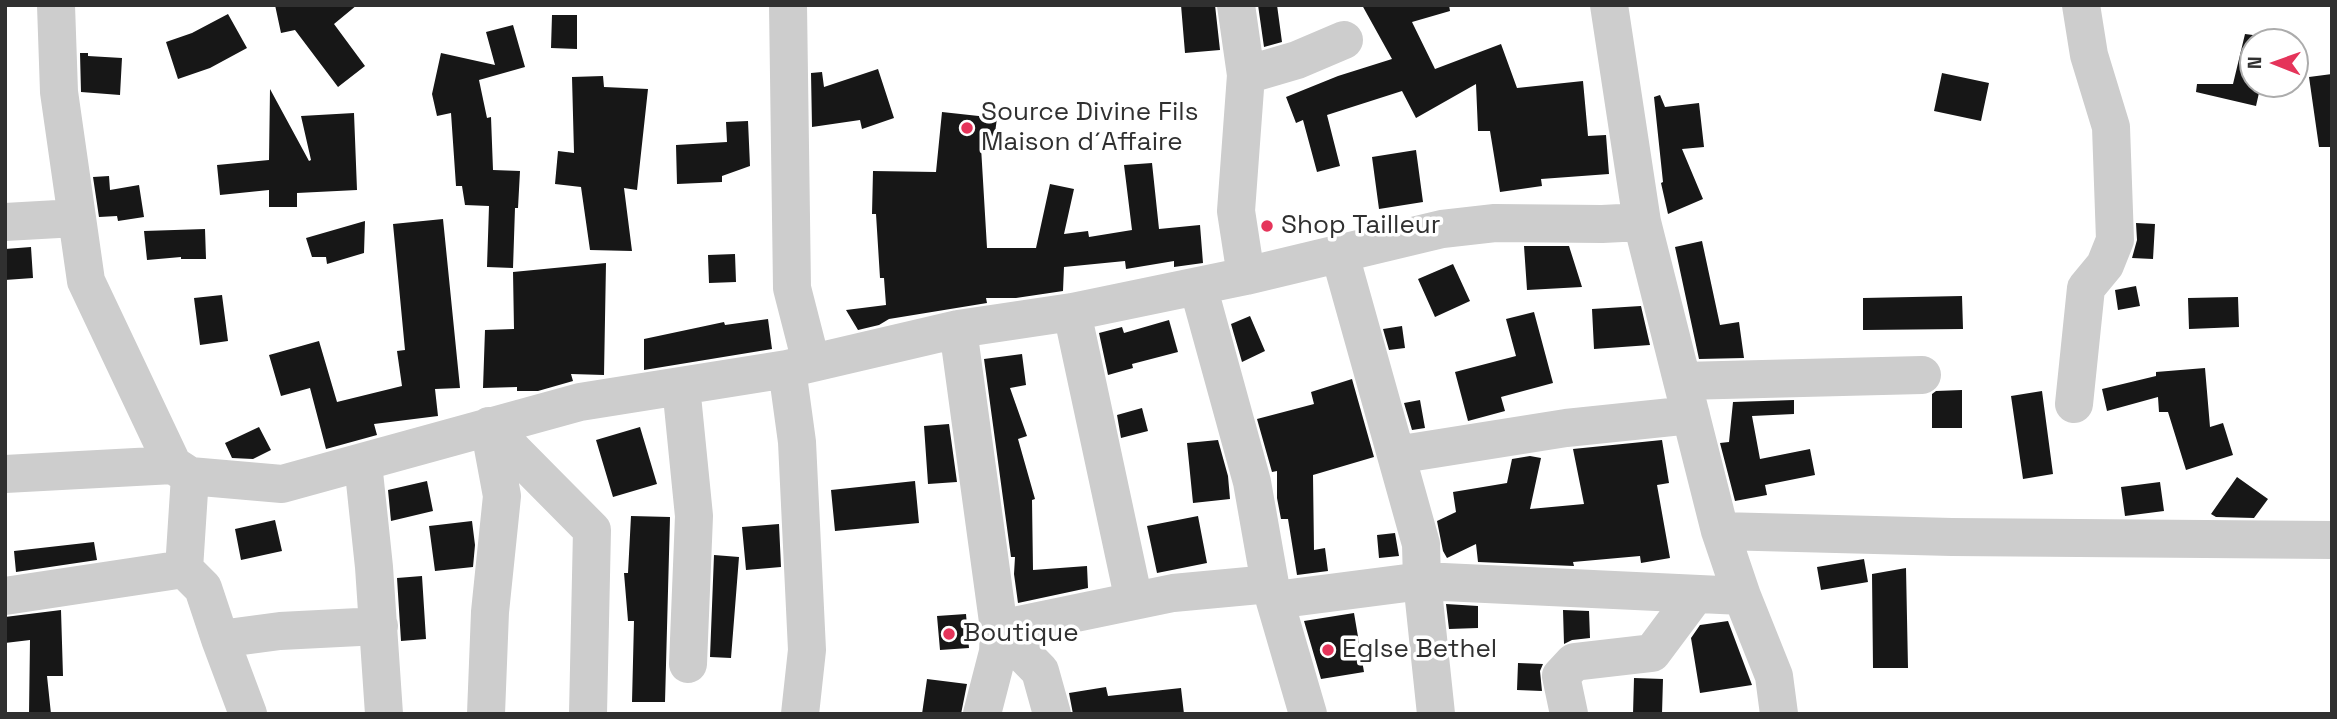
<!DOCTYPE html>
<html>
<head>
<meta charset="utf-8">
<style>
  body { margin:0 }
  #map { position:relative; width:2337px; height:719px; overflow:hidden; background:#fff; font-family:"Space Grotesk",sans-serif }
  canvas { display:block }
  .frame { position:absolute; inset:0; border:7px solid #303030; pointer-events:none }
  .north { position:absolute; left:2239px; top:28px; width:70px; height:70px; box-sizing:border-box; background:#fff; border:2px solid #acacac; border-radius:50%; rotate:271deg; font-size:19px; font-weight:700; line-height:28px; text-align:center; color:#303030 }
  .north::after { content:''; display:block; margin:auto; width:24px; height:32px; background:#e5345a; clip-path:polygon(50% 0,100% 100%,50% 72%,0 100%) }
</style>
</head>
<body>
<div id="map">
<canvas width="2337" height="719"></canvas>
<div class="frame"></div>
<div class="north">N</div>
</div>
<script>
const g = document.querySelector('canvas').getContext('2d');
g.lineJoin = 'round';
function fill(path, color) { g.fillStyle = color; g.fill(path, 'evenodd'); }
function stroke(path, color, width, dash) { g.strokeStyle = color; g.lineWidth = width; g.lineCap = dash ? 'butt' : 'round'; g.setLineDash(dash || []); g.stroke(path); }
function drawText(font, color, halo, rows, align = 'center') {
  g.font = font + ' "Space Grotesk",sans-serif'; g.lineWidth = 7; g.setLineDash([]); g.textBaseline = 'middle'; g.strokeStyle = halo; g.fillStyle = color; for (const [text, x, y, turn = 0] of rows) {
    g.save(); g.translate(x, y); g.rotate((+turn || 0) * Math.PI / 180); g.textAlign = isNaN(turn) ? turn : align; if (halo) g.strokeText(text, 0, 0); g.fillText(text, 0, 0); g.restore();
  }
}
const building = new Path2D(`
  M275 5H357L334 24 365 66 338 87 295 30 281 33Z
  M1181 5H1215L1220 50 1185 53Z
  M1258 5H1277L1282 42 1264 47Z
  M1362 5H1449L1450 11 1412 22 1435 69 1501 44 1517 88 1583 81 1588 136 1606 135 1609 174 1541 179 1542 186 1500 192 1490 131H1478L1476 84 1416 118 1402 91 1327 115 1340 166 1317 172 1303 120 1296 123 1286 97 1338 76 1392 59Z
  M228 14 247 48 210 68 178 79 166 42 192 33Z
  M552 15H577V49L551 48Z
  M513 25 525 67 479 80 487 118 491 117 493 170 520 171 518 208H515L513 268 487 267 489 206 465 205 462 186H456L451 113 437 116 432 94 441 53 495 65 486 32Z
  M2245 34 2253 35V84H2261L2256 106 2196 92 2197 84H2233Z
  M80 53H88V56L122 58 120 95 81 92Z
  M878 69 894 118 862 129 860 120 812 127 811 73 822 72 824 87Z
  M1942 73 1989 83 1981 121 1934 111Z
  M2332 74V147H2319L2309 77Z
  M603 76 604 87 648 89 637 190 624 188 632 251 590 250 581 187 555 184 558 151 574 153 572 77Z
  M270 89 309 161 311 160 301 116 354 113 357 190 297 193V207H269V190L220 195 217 165 269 160Z
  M1660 95 1665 107 1699 103 1704 147 1682 149 1703 199 1668 214 1661 183 1663 182 1654 97Z
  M942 112 997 118 993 148 981 147 987 248H1036L1050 184 1074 189 1064 234 1088 231 1089 237 1132 230 1124 165 1152 163 1159 229 1200 225 1203 263 1174 267V261L1126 269 1125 261 1064 267 1063 291 1016 298H986L987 303 889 319 879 325 858 330 846 310 886 305 884 278H880L876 214H872L873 171 936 172Z
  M748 121 750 166 722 176V182L677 184 676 145 727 142 726 122Z
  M1416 150 1423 202 1379 209 1372 157Z
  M109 176 110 190 139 185 144 217 118 221 117 216 99 217 93 177Z
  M443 219 460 388 435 389 438 416 374 424 377 435 326 449 310 388 281 396 269 355 319 341 337 402 402 386 397 351 405 350 393 224Z
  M365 221 364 253 327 264 326 257H312L306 238Z
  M2136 223 2155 224 2153 259 2132 258 2137 240Z
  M205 229 206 259H181V257L147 260 144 231Z
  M1702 241 1720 325 1739 322 1744 358 1699 359 1675 247Z
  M1524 246H1569L1582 287 1527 290Z
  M31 247 33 278 5 280V249Z
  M735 254 736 282 709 283 708 255Z
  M606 263 604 375 571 374 573 381 538 391H517V387L483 388 485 330 514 329 513 272Z
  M1453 264 1470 301 1435 317 1418 279Z
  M2136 286 2140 306 2118 310 2115 290Z
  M222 295 228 341 200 345 194 298Z
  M1962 296 1963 329 1863 330V298Z
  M2238 297 2239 327 2189 329 2188 298Z
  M1641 306 1650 345 1594 349 1592 309Z
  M1534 312 1553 383 1501 397 1505 411 1468 421 1455 372 1516 356 1506 319Z
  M1250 316 1265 351 1242 362 1231 324Z
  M768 319 772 349 644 370V339L724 322 725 325Z
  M1169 320 1178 352 1132 364 1133 368 1108 375 1099 333 1122 327 1124 333Z
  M1402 326 1405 348 1389 350 1383 329Z
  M1022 354 1026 385 1010 388 1027 436 1018 439 1035 499 1032 500 1033 570 1087 566 1088 588 1018 603 1014 574 1015 557H1011L984 359Z
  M2205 368 2210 427 2223 423 2233 455 2186 470 2168 412H2159L2158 397 2107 411 2102 389 2156 376V372Z
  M1352 379 1374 457 1313 475 1314 550 1325 548 1328 571 1297 575 1288 519H1281L1277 498V471L1272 472 1257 419 1314 404 1311 392Z
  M1962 390V428H1932V394L1936 391Z
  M2042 391 2053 474 2023 479 2011 396Z
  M1420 400 1425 428 1412 430 1404 403Z
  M1794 400V414L1752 416 1760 459 1810 449 1815 475 1765 485 1767 495 1735 501 1720 443 1729 442 1733 402Z
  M1142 408 1148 431 1121 438 1117 415Z
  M949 424 957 482 928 484 924 426Z
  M259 427 271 450 253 459 232 458 225 443Z
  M640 427 657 484 613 497 596 440Z
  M1218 440 1228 476 1230 499 1193 503 1187 443Z
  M1662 440 1669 483 1657 485 1670 558 1641 563 1640 556 1573 562 1574 566 1478 562 1476 544 1447 558 1443 551 1437 521 1456 512 1453 492 1507 483 1512 459 1530 456 1541 458 1530 509 1584 504 1573 449Z
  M2237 477 2268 499 2254 518 2216 517 2211 514Z
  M427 481 433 511 391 521 388 490Z
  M915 481 919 523 835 531 831 490Z
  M2160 482 2164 511 2125 516 2121 487Z
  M631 516 670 517 665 702H632L634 621H628L624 573H628Z
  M1198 516 1207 563 1157 573 1147 526Z
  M275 520 282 551 241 560 235 529Z
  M472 521 475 545 473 567 435 571 429 526Z
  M779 524 781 567 746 570 742 527Z
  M1395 533 1399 556 1379 558 1377 535Z
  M94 542 97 560 16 572 14 551Z
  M714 555 739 557 731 658 710 657Z
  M1864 559 1868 582 1821 590 1817 567Z
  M1906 568 1908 668H1873L1872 574Z
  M422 576 426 639 401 641 397 578Z
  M1446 604 1478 606V628L1449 629Z
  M61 610 63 676H47L51 714H29L30 640 5 643V617Z
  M1563 610 1589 611 1590 638 1572 640 1564 644Z
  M1354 613 1364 672 1321 679 1304 621Z
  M966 614 969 648 940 650 937 616Z
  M1728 621 1752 685 1700 693 1691 638 1700 625Z
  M1518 663 1543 664 1540 671 1542 691 1517 690Z
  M1634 678 1663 679 1662 714H1633Z
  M927 679 967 684 961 714H922Z
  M1106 687 1108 696 1181 688 1184 714H1073L1069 693Z`);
const minor = new Path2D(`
  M56 5 59 92 86 281 173 465
  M788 5 792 288 811 362
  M1236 5 1246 75 1297 60 1344 40
  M1609 5 1642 222 1720 531 1742 596 1774 676 1779 714
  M5 222 76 218
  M1340 255 1421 544 1422 581 1436 714
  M1246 276 1236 211 1246 75
  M1198 286 1252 482 1270 584 1308 714
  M1072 312 1134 601
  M958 329 999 629 998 652 982 714
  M787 369 797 442 807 650 800 714
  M1683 381 1922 375
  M681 386 694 516 688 664
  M2074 404 2086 288 2105 265 2115 240 2111 127 2089 55 2081 5
  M489 426 592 530 588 714
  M1396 455 1566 428 1691 415
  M363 463 374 567 384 714
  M5 474 173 465 190 476 282 484 580 402 787 369 958 329 1072 312 1246 276 1442 229 1495 223 1602 224 1642 222
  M190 476 184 569 203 588 220 639 280 631 379 626
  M1720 531 1952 537 2332 540
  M5 596 184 569
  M1275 600 1422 581 1742 596
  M999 629 1173 593 1270 584
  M999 629 1040 671 1052 714
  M220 639 248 714
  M486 714 490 612 502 496 489 426
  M1569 714 1561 676 1574 662 1652 653 1696 594`);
const markers = [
  [967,128,7,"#e5345a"],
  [1267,226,7,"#e5345a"],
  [949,634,7,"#e5345a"],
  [1328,650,7,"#e5345a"]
];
const poiNames = [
  ["Source Divine Fils",981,113],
  ["Maison d´Affaire",981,143],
  ["Shop Tailleur",1281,226],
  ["Boutique",963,634],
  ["Eglse Bethel",1342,650]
];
fill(building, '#171717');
stroke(minor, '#cdcdcd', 38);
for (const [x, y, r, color] of markers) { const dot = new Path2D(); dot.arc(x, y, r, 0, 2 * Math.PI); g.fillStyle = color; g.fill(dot); stroke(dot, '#fff', 2.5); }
drawText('26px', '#303030', '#fff', poiNames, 'left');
</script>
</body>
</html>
